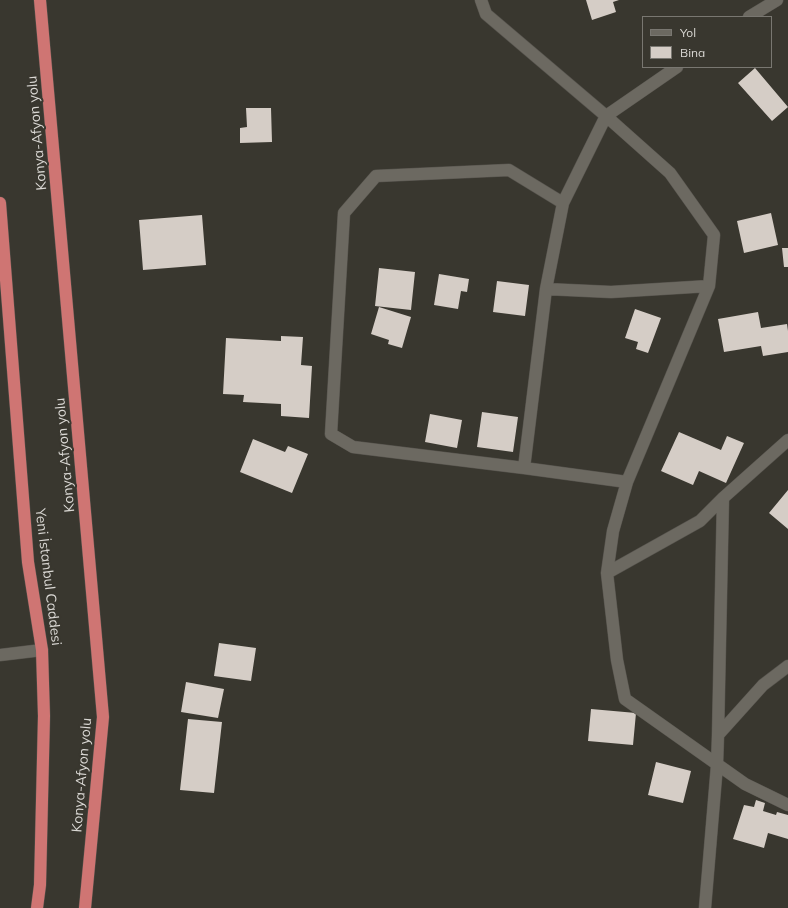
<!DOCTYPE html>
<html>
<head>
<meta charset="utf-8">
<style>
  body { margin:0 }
  #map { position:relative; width:788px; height:908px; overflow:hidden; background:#39372f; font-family:Mulish,sans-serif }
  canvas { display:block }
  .legend { position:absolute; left:642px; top:16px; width:130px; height:52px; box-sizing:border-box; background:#39372f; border:1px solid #797771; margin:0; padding:5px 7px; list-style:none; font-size:12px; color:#dad8d4 }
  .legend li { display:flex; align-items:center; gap:8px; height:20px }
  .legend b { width:20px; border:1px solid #797771 }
</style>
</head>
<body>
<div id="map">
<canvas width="788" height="908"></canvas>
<ul class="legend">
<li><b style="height:5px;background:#6c6961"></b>Yol</li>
<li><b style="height:11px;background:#d5cdc6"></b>Bina</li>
</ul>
</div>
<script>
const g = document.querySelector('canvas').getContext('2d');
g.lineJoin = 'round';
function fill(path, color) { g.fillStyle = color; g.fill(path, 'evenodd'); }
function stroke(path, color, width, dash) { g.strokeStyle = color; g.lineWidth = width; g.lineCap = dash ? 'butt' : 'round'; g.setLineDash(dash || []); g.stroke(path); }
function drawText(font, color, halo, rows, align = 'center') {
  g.font = font + ' Mulish,sans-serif'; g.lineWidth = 4; g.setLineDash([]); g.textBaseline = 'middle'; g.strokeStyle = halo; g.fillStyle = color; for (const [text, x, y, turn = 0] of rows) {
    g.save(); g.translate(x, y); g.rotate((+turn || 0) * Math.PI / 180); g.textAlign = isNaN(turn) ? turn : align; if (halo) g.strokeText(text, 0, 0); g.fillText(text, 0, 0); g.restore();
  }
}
const building = new Path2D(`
  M586 0H619L613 2 616 12 592 20Z
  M755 68 788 107 772 121 738 83Z
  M246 108H271L272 142 240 143V128L247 127Z
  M771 213 778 245 744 253 737 221Z
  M202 215 206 265 143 270 139 220Z
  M782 248H788V267H784Z
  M379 268 415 272 411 310 375 306Z
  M439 274 469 279 467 292 461 291 458 309 434 305Z
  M497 281 529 285 525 316 493 312Z
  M379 307 411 317 402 348 388 344 389 340 371 334Z
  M635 309 661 318 648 353 636 349 638 342 625 338Z
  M758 312 761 328 787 324 788 331V352L763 356 761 346 724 352 718 319Z
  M281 336 303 337 301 365 312 366 309 418 281 416V404L243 402 244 395 223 394 226 338 281 341Z
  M482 412 518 417 513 452 477 447Z
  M430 414 462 420 457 448 425 442Z
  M679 432 721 450 727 436 744 443 726 483 699 471 693 485 661 471Z
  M253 439 285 452 288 446 308 454 292 493 240 472Z
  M788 490V529L769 513Z
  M219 643 256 648 251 681 214 676Z
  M186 682 224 689 218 718 181 712Z
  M591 709 636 713 633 745 588 741Z
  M188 719 222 722 214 793 180 790Z
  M656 762 691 771 683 803 648 795Z
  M756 800 765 803 763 811 776 815 777 812 788 815V839L768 833 764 848 733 839 744 805 754 807Z`);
const minor = new Path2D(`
  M481 0 486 14 606 116 670 173 714 235 709 286 627 482 613 531 607 573 617 660 625 699 745 784 788 805
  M749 17 777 0
  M563 203 509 170 376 176 344 213 331 434 353 447 524 468 627 482
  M546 289 611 292 709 286
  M524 468 546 289 563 203 606 116 677 67
  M607 573 700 521 723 498 788 440
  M0 655 42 650
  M718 735 763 685 788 666
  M705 908 717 765 718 735 723 498`);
const highway = new Path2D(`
  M40 0 103 717 85 908
  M0 203 28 562 42 650 44 716 40 885 37 908`);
const streetNames = [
  ["Konya-Afyon yolu",37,133,-95],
  ["Konya-Afyon yolu",65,455,-95],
  ["Yeni İstanbul Caddesi",48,577,83],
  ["Konya-Afyon yolu",82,775,-85]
];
fill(building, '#d5cdc6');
stroke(minor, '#55524c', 13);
stroke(highway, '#55524c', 13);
stroke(minor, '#6c6961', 12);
stroke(highway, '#cf7573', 12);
drawText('14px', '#dad8d4', '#39372f', streetNames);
</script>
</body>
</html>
